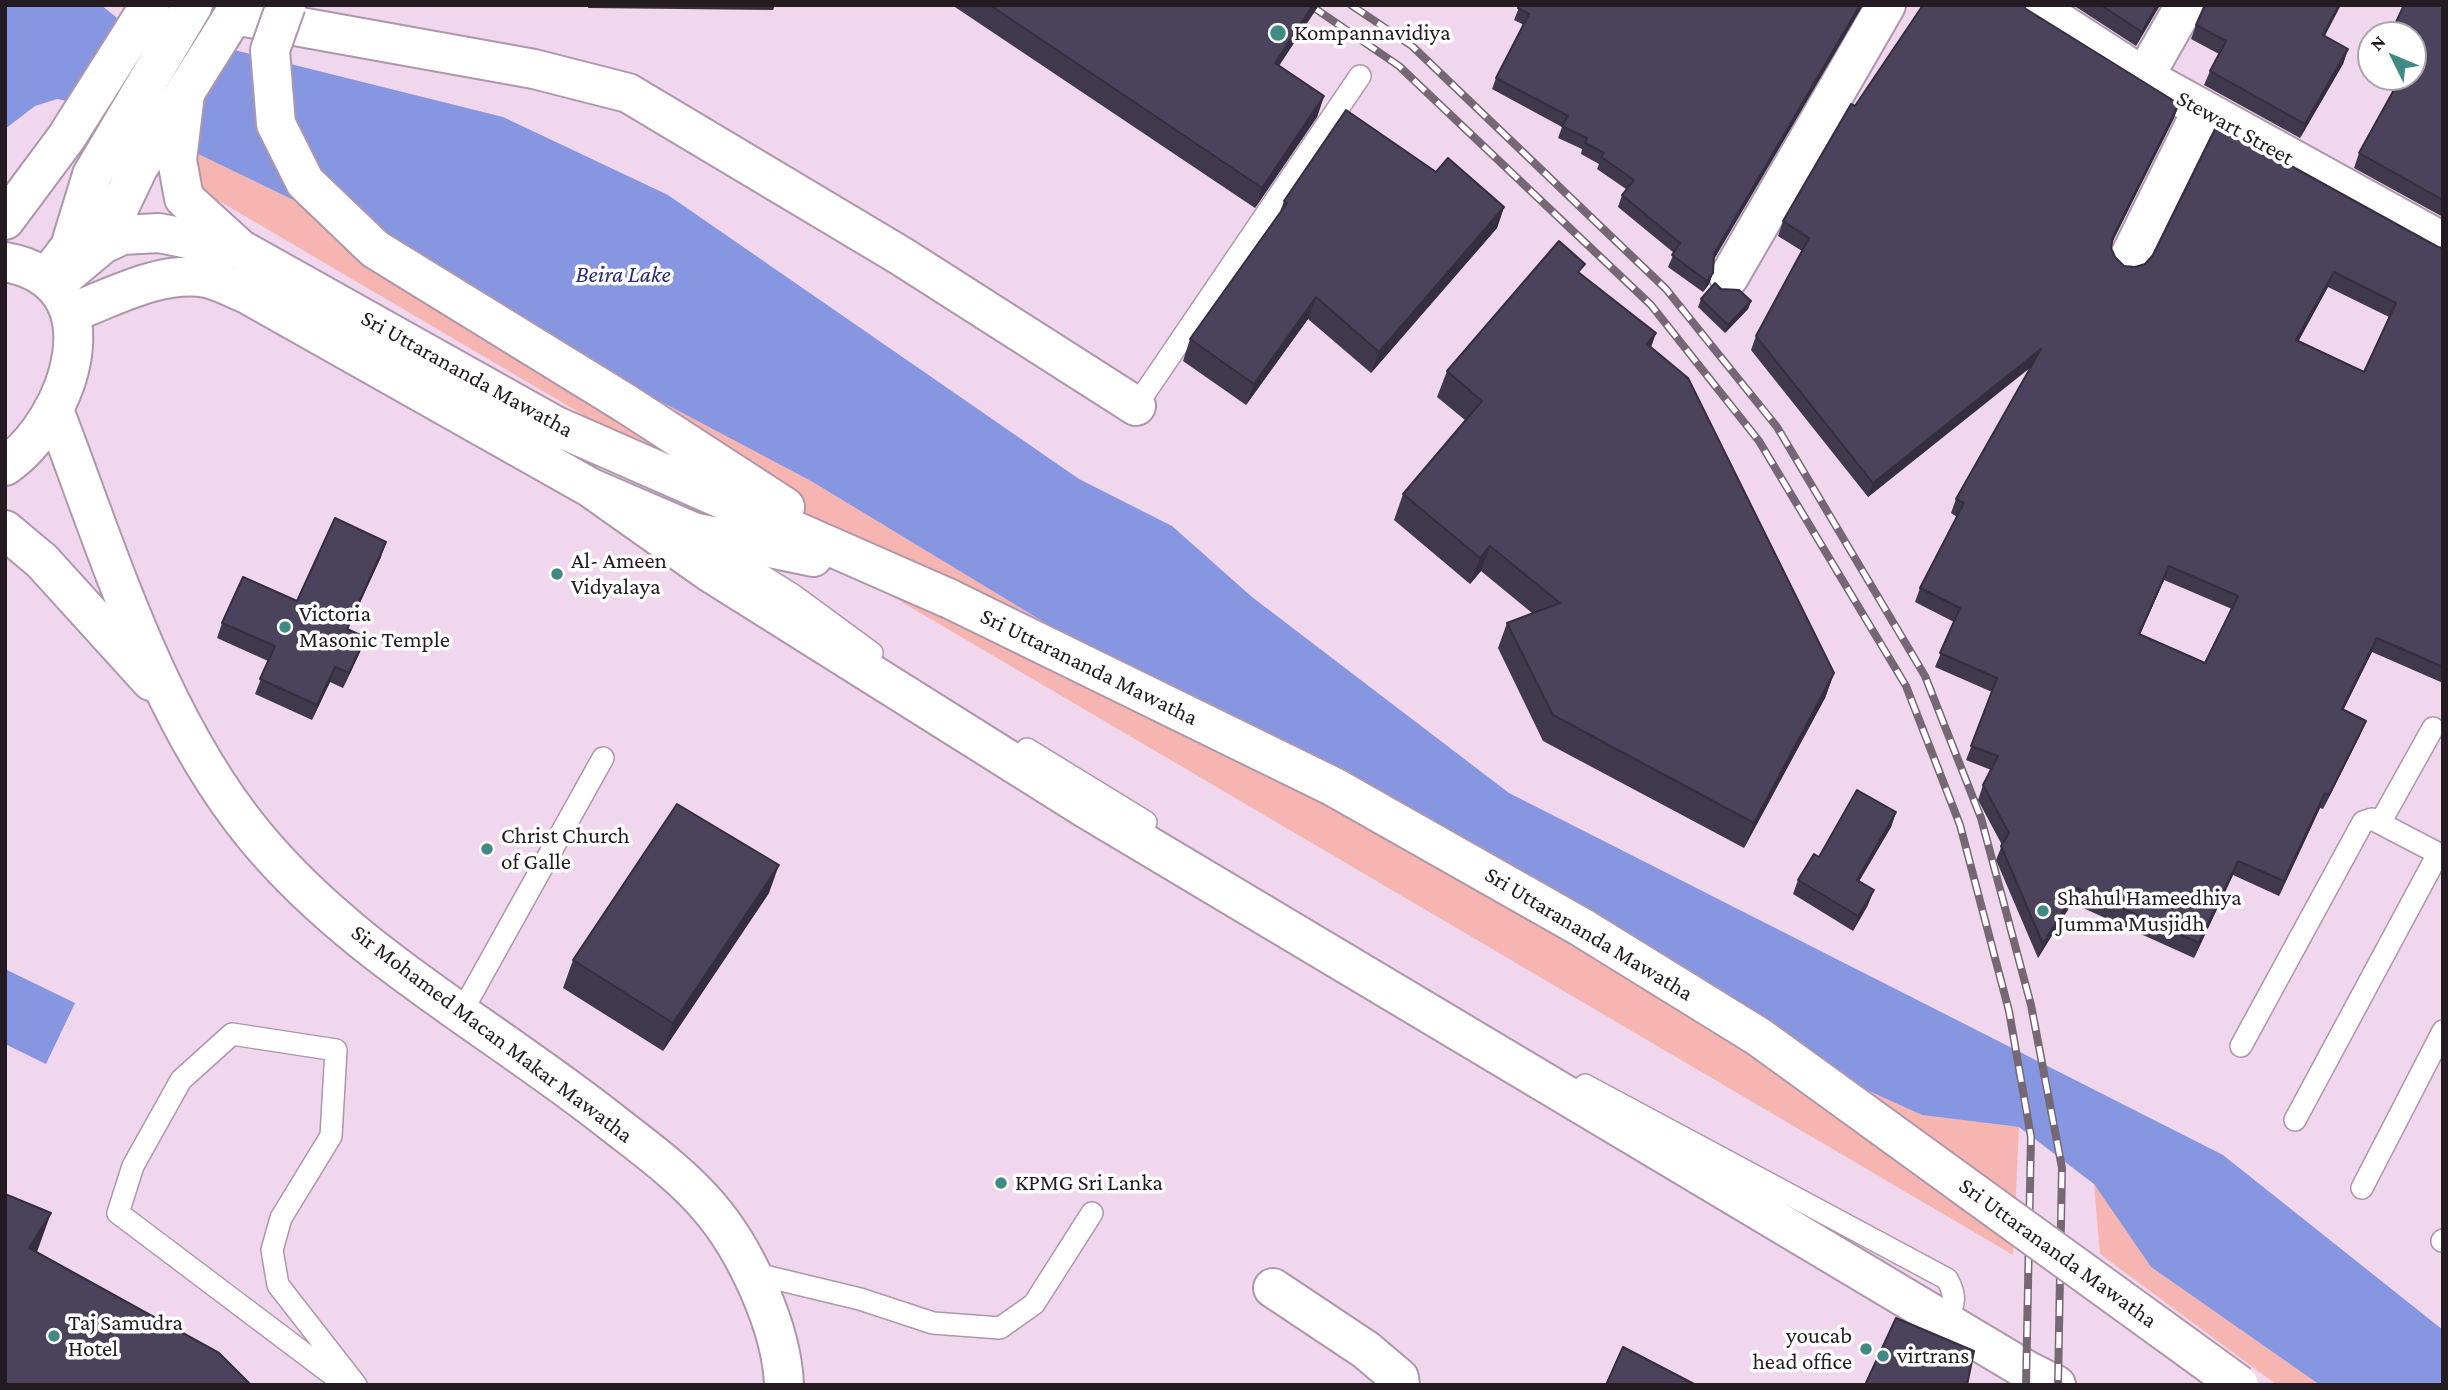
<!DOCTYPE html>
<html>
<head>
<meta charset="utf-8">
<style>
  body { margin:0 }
  #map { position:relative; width:2448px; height:1390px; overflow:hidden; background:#f0d7ee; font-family:"Crimson Pro",serif }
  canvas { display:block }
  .frame { position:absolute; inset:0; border:7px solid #231a22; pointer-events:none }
  .north { position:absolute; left:2357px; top:21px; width:70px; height:70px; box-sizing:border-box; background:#fff; border:2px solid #a7a3a7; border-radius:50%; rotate:313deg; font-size:19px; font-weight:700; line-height:28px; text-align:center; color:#231a22 }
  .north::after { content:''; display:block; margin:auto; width:24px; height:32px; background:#418985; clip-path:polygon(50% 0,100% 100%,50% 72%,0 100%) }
</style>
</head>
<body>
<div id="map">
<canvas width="2448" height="1390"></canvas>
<div class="frame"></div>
<div class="north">N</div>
</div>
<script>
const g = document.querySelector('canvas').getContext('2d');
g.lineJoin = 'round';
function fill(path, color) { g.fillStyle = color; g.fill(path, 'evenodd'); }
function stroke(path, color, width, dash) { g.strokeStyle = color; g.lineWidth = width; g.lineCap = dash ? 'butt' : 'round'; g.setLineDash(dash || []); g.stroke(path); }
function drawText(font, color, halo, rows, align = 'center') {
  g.font = font + ' "Crimson Pro",serif'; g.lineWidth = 7; g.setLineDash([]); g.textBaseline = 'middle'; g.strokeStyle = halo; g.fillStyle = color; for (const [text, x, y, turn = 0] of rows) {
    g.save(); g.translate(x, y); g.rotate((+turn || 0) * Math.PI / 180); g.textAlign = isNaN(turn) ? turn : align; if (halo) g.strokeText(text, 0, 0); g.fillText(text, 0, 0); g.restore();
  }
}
const green = new Path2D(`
  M155 133 411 257 639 390 811 481 1171 699 1348 814 1573 946 1728 1027 1922 1115 2019 1127 2013 1255 141 155Z
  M2094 1184 2151 1267 2320 1385H2277L2100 1254Z`);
const water = new Path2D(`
  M5 5H101L122 22 503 117 668 195 1079 479 1172 526 1252 597 1509 793 2223 1155 2443 1330V1385H2320L2151 1267 2094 1184 2019 1127 1922 1115 1728 1027 1573 946 1348 814 1171 699 811 481 639 390 411 257 155 133 141 155 96 107 57 99 35 106 5 129Z
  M5 969 75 1003 46 1064 5 1044Z`);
const lane = new Path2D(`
  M1136 406 1360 76
  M716 547 793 595 872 653
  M1027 749 1146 822
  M2380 823 2433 728
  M461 1013 603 758
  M2241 1046 2363 822 2372 819 2443 856
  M1585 1085 1947 1279C1956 1295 1956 1304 1945 1320
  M2295 1120 2438 854
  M2362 1188 2443 1031
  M2442 1241 2443 1240
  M752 1273 860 1299 933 1323 1000 1328 1034 1304 1092 1213
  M346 1385 118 1213 133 1166 181 1080 232 1034 336 1050 331 1136 281 1218 272 1250 278 1285 356 1385`);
const street = new Path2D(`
  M234 15 534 69 628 93 901 256 1136 406
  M2144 77 2185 5
  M2128 260 2202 110
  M1729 277 1886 5
  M1273 1288 1366 1350 1399 1378 1400 1385`);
const secondary = new Path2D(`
  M2033 5 2144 77 2443 242
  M70 247 103 225 119 208 138 168 240 5`);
const primary = new Path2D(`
  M185 94 177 160 184 198 240 249
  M5 220 66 138 150 5
  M5 262C118 282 71 420 5 466
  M48 276 70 247 92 175 193 5
  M54 285 103 244 122 235 159 233 240 249 556 426 950 599
  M71 313C113 297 161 270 207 278 220 281 235 289 247 294L591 488 693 532 813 557
  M625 403 785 507
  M54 410C108 551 158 719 255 836 353 955 495 1029 614 1124 646 1149 682 1175 709 1207 746 1250 782 1328 784 1385
  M591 488 711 573 1085 808 2028 1371 2056 1385
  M5 530 42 561 151 681`);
const rail = new Path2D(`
  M1310 5 1399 66 1651 305 1759 441 1906 686 1960 825 2009 1011 2031 1137 2026 1385
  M1351 5 1412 46 1666 289 1777 427 1925 676 1981 818 2031 1005 2062 1168 2058 1385`);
const primaryBridge = new Path2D(`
  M286 5 270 50 276 124 305 182 375 249 625 403
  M950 599 1334 787 1581 927 1759 1037 2239 1385`);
const wall = new Path2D(`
  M952 5H1319L1279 66 1324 96 1317 117 1255 208Z
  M1520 5H1863L1714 259 1713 273 1709 284 1703 292 1668 267 1674 253 1618 207 1622 195 1626 189 1597 169 1599 164 1581 154 1582 149 1558 138 1562 127 1492 89 1496 78 1524 25 1514 20Z
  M2073 5H2160L2136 46Z
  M2443 5V217L2354 168 2359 153 2394 90 2371 78V77H2413Z
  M2026 9 2174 118 2112 242 2111 248 2115 257 2124 266 2135 267 2438 247 2443 248V683L2372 652 2343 709 2360 735 2323 809 2320 808 2279 896 2233 875 2194 958 2072 903 2038 958 1996 860 2002 845 1978 800 1983 785 1991 770 1966 760 1992 692 1935 667 1954 622 1915 602 1920 588 1957 517 1951 513 1956 499 2030 368 1868 497 1751 350 1756 336 1802 251 1778 236 1783 221 1855 106ZM2328 287 2389 317 2364 372 2298 341ZM2164 580 2232 609 2205 663 2140 634Z
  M2196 25 2325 36 2348 49 2343 64 2300 138 2204 85 2210 71 2219 54 2191 39Z
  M1436 172 1504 207 1497 228 1371 373 1308 319 1246 405 1183 361 1190 339 1280 212 1284 201Z
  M1581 275 1651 347 1834 673 1825 698 1744 848 1543 741 1498 648 1507 623 1532 613 1481 571 1470 584 1394 520 1403 494 1465 420 1437 397 1447 371Z
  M1721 289 1751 301 1748 309 1725 333 1698 307 1701 299Z
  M381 557 348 629 365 637 360 652 343 688 330 682 312 720 255 694 268 661 217 638 222 623 297 601Z
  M1896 812 1891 827 1859 881 1868 905 1853 931 1793 894 1798 880 1819 857Z
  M769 893 663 1051 563 988 573 960Z`);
const shadedWall = new Path2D(`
  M589 5H775L773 10 588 8Z
  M1313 5H1319L1267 83 1275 63Z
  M1860 5H1863L1710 266 1714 254Z
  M2157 5H2160L2136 46 2142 32Z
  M2339 5H2341L2318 49 2323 35Z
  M2348 49 2343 64 2300 138 2305 124Z
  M1324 96 1317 117 1255 208 1262 188Z
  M2179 104 2174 118 2108 251 2113 237Z
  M1504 207 1497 228 1371 373 1379 352Z
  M2334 272 2328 287 2291 355 2296 340Z
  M1713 273 1709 284 1703 292 1707 281Z
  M1316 297 1308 319 1246 405 1254 384Z
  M1751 301 1748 309 1725 333 1728 325Z
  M1656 333 1647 359V344Z
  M2041 349 2035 363 1868 497 1873 483Z
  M386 542 381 557 341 643 347 629Z
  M1490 546 1481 571 1470 584 1480 558Z
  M2169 566 2164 580 2134 648 2139 634Z
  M365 637 360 652 343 688 349 673Z
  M2377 638 2372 652 2337 723 2342 709Z
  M335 667 330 682 312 720 317 705Z
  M1834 673 1825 698 1744 848 1754 823Z
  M2366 721 2360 735 2323 809 2329 795Z
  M2325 793 2320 808 2279 896 2284 881Z
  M1896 812 1891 827 1851 895 1857 880Z
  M2238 861 2233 875 2194 958 2199 943Z
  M779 865 769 893 663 1051 673 1023Z
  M2077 888 2072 903 2038 958 2043 944Z
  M1874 890 1868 905 1853 931 1858 916Z
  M51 1213 37 1252 29 1248Z`);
const building = new Path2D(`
  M990 5H1313L1275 63 1324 96 1262 188Z
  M1520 5H1860L1714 254 1713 273 1707 281 1672 255 1680 243 1622 195 1634 180 1601 157 1604 153 1585 143 1587 138 1562 126 1568 116 1496 78 1529 14 1518 8Z
  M1923 5H2023L2026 9 2179 104 2113 237 2111 248 2115 257 2124 266 2135 267 2145 264 2153 255 2217 125 2438 247 2443 248V667L2377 638 2342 709 2366 721 2329 795 2325 793 2284 881 2238 861 2199 943 2077 888 2043 944 2001 846 2009 833 1983 785 1998 756 1971 746 1997 678 1940 653 1960 608 1920 588 1964 503 1956 499 2041 349 1873 483 1756 336 1809 238 1783 221 1851 104 1855 106ZM2334 272 2396 303 2364 372 2296 340ZM2169 566 2238 596 2205 663 2139 634Z
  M2101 5H2157L2142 32Z
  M2205 5H2339L2323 35 2348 49 2305 124 2210 71 2226 41 2196 25Z
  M2404 5H2443V200L2359 153 2401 77H2413V35H2390Z
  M1346 110 1436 172 1448 158 1504 207 1379 352 1316 297 1254 384 1190 339 1287 203 1284 201Z
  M1559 241 1585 264 1578 272 1656 333 1647 344 1688 378 1834 673 1754 823 1553 715 1507 623 1560 603 1490 546 1480 558 1403 494 1482 401 1447 371Z
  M1715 283 1721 289 1739 290 1751 301 1728 325 1701 299Z
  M335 518 386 542 347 629 365 637 349 673 335 667 317 705 260 679 275 646 222 623 243 577 297 601Z
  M1857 790 1896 812 1857 880 1874 890 1858 916 1798 880 1814 854 1819 857Z
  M677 804 779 865 673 1023 573 960Z
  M5 1194 51 1213 29 1248 219 1353 251 1385H5Z
  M1896 1318 1974 1351 1967 1385H1865Z
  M1623 1347 1696 1385H1606Z`);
const markers = [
  [1278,33,9,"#418985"],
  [557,574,7,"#418985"],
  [285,627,7,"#418985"],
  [487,849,7,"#418985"],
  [2043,911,7,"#418985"],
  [1001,1183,7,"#418985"],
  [54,1336,7,"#418985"],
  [1866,1349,7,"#418985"],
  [1883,1356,7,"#418985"]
];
const poiNames = [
  ["Kompannavidiya",1294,33],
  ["Al- Ameen",571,561],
  ["Vidyalaya",571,587],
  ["Victoria",299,614],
  ["Masonic Temple",299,640],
  ["Christ Church",501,836],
  ["of Galle",501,862],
  ["Shahul Hameedhiya",2057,898],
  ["Jumma Musjidh",2057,924],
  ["KPMG Sri Lanka",1015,1183],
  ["Taj Samudra",68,1323],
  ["Hotel",68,1349],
  ["youcab",1852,1336,"right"],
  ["head office",1852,1362,"right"],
  ["virtrans",1897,1356]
];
const streetNames = [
  ["Stewart Street",2235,128,29],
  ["Sri Uttarananda Mawatha",467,374,29],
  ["Sri Uttarananda Mawatha",1089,667,26],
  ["Sri Uttarananda Mawatha",1589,934,31],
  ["Sir Mohamed Macan Makar Mawatha",492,1034,37],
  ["Sri Uttarananda Mawatha",2058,1253,36]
];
const waterNames = [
  ["Beira Lake",623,275]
];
fill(green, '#f6b5b0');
fill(water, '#8696e1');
stroke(lane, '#ae96ac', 24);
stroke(street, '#ae96ac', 42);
stroke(secondary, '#ae96ac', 42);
stroke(primary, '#ae96ac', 42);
stroke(lane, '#fff', 21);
stroke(street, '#fff', 38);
stroke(secondary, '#fff', 38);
stroke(primary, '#fff', 38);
stroke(rail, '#766775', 8);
stroke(rail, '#fff', 5, [16]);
stroke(primaryBridge, '#ae96ac', 42, []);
stroke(primaryBridge, '#fff', 38);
fill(wall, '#40394e');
fill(shadedWall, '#342e40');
fill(building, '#4b425b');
stroke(building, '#342e40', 2);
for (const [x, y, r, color] of markers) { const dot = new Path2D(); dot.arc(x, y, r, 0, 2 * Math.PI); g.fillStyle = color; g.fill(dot); stroke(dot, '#fff', 2.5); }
drawText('23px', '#231a22', '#fff', poiNames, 'left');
drawText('23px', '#231a22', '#fff', streetNames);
drawText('italic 24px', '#24297f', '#fff', waterNames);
</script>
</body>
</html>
